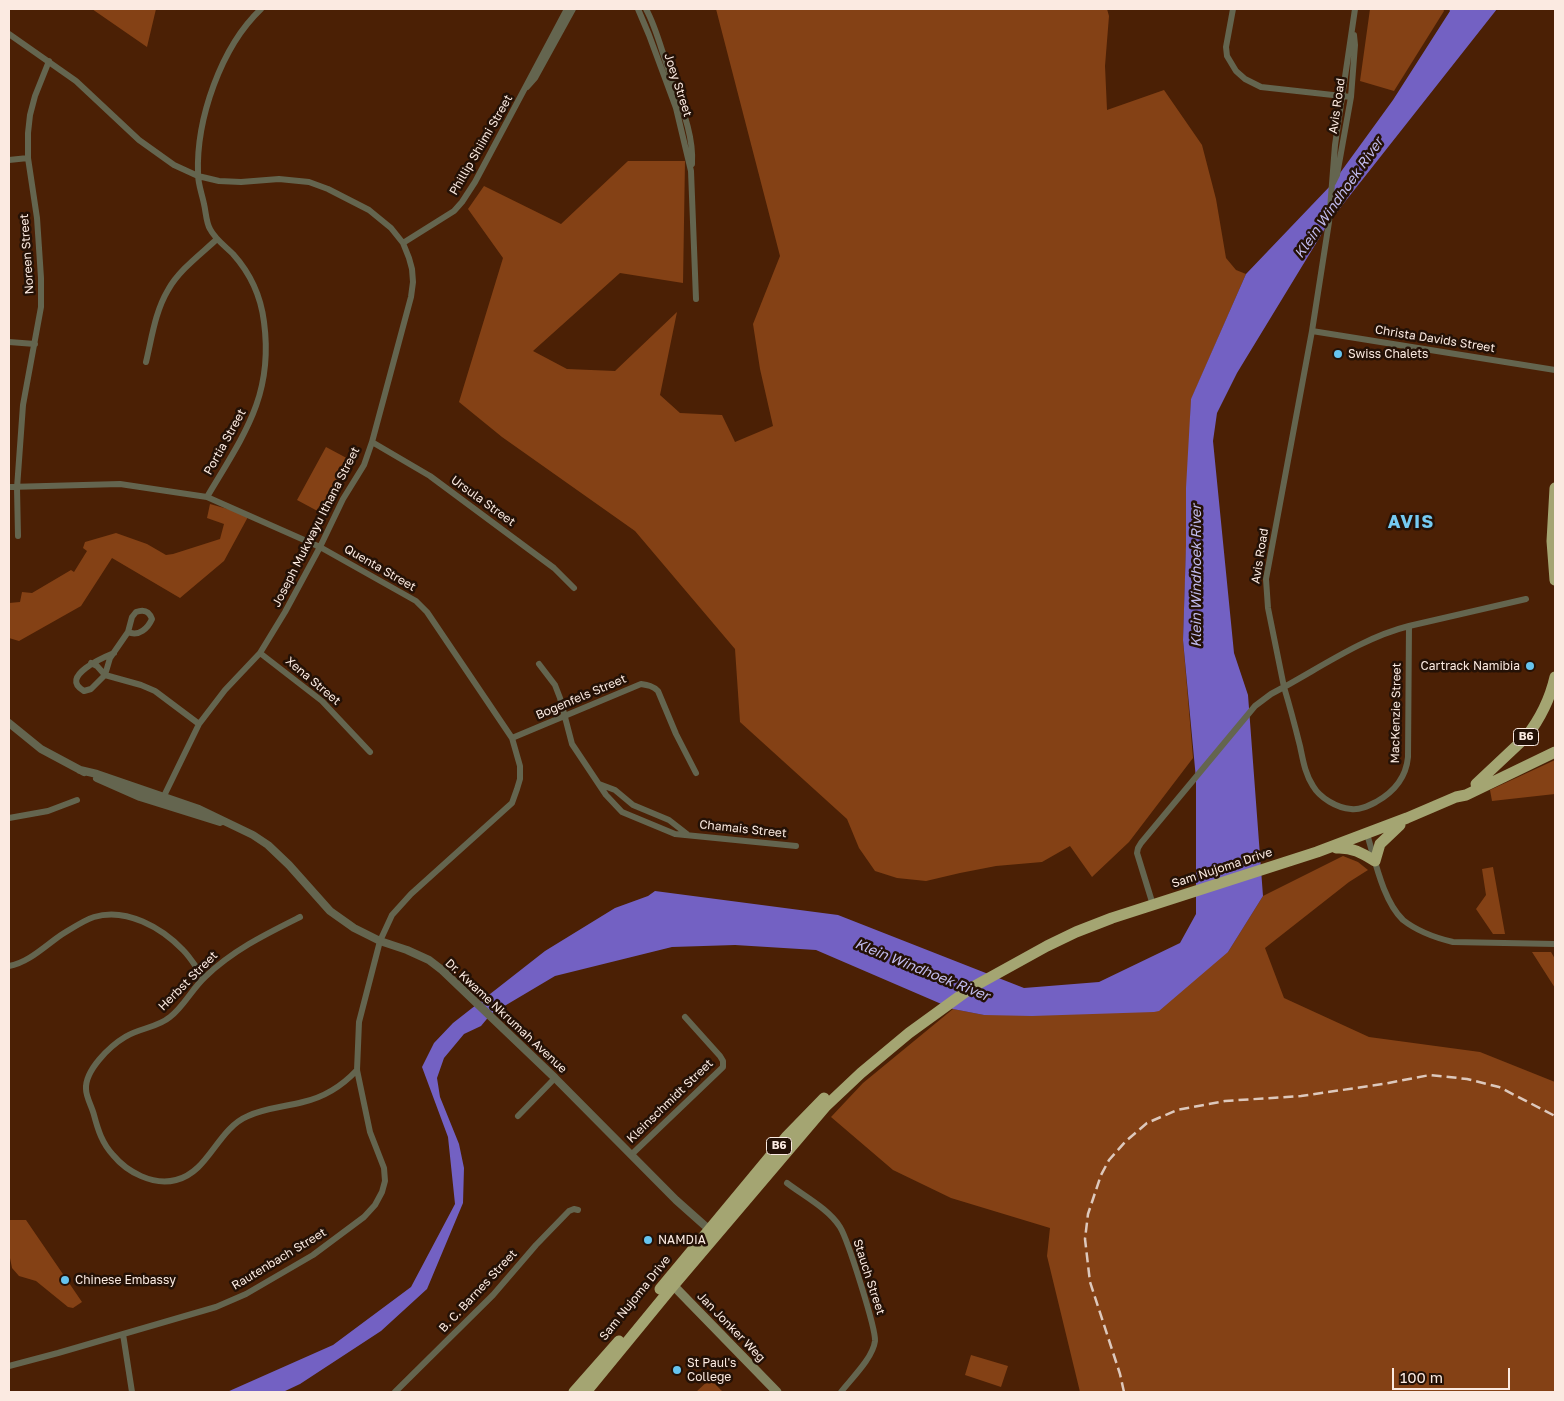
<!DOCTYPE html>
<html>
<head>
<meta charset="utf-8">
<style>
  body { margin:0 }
  #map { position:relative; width:1564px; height:1401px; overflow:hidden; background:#4b2005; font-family:"Golos Text",sans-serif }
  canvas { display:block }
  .frame { position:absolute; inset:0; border:10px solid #fbeae1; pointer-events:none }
  .scale { position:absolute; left:1392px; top:1368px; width:118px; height:22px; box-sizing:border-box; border:2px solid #fbeae1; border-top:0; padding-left:6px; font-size:15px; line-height:18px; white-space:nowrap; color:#fbeae1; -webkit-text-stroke:4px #241106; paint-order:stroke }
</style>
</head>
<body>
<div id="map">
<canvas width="1564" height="1401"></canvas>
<div class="frame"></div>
<div class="scale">100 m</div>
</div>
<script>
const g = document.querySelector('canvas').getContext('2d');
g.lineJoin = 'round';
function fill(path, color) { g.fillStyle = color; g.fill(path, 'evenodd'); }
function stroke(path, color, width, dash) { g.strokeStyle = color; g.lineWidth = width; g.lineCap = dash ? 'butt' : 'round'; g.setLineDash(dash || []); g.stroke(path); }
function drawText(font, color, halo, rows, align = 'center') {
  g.font = font + ' "Golos Text",sans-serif'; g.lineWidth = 5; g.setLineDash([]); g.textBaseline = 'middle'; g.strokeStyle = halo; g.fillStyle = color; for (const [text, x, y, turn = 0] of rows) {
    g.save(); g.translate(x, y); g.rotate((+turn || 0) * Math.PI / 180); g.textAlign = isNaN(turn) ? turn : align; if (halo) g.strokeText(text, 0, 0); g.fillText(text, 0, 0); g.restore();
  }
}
const green = new Path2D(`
  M92 9H156L147 47Z
  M716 9H1107L1109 16 1105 66 1107 110 1164 90 1202 145 1216 199 1226 258 1236 270 1246 274 1191 400 1183 640 1193 758 1129 842 1092 877 1070 846 1042 862 996 866 960 873 926 881 897 878 875 871 859 848 847 819 740 722 735 649 635 531 502 437 459 402 503 258 468 209 484 186 561 224 628 161H685L683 283 620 273 533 351 567 369 615 371 677 312 660 395 680 413 722 415 735 442 773 426 760 369 753 324 780 256Z
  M1370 9H1443L1444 11 1394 91 1360 81Z
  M326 447 354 462 325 515 297 500Z
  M210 504 249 515 224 561 180 598 112 558 81 606 19 641 9 638V603L20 602 22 592 32 593 71 570 74 572 87 551 83 548 85 542 116 533 147 544 166 555 173 554 220 539 224 524 207 518Z
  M1555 760V794L1492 801 1490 790Z
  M1343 856 1358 862 1368 870 1349 882 1265 948 1284 998 1369 1037 1480 1052 1555 1082V1392H1080L1047 1256 1050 1228 951 1198 893 1170 831 1117 863 1083 953 1009 984 1015 1228 952 1263 896Z
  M1493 867 1505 934H1493L1476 909 1486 895 1482 869Z
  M1532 952H1551L1555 959V988Z
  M9 1220H26L82 1302 73 1308 68 1307 36 1281 19 1276 12 1268 9 1253Z
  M971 1355 1008 1366 1001 1387 965 1375Z
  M710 1379 723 1392H696Z`);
const water = new Path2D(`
  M1449 9H1497L1329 222 1237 373 1217 413 1213 441 1234 653 1248 695 1263 896 1228 952 1159 1011 1154 1012 1032 1016 984 1015 953 1009 816 950 735 945 672 947 555 976 491 1014 481 1026 464 1034 444 1058 437 1078 440 1097 459 1144 464 1168 463 1203 427 1289 381 1331 300 1384 283 1392H227L333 1345 411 1287 455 1204 448 1137 422 1067 434 1043 453 1023 545 951 615 908 648 896 655 891 838 915 1024 988 1099 982 1180 943 1196 914V779L1183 640 1186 545V488L1191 399 1246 274 1332 184 1393 100 1450 11Z`);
const minor = new Path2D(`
  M638 9 649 35 676 108 691 171 696 299
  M646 9C657 29 662 53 670 74 680 103 694 134 692 164
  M1233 9 1226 47 1227 56 1236 71 1245 79 1261 87 1351 97
  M9 34 76 81 139 140 174 165 198 176 219 181 241 182 279 179 309 182 328 189 369 210 391 228 403 243 409 258 412 269 413 282 411 297 372 442 364 465 343 499 320 547 285 612 260 653 225 690 199 724 162 800
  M527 87 535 78 573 9
  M9 160 28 158
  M1333 183 1337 175 1351 97 1355 45 1354 35
  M403 243 454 211 462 202 475 182 567 9
  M1312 331 1555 370
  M9 342 35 344
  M146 362C152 337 155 312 168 290 179 270 201 254 217 239
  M372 442 430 476 554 568 574 588
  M9 487 120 484 207 497 320 547 416 601 427 612 512 738 520 766V779L517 789 512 803 411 894 392 915 380 941 359 1022 357 1070 370 1132 384 1168 385 1181 382 1192 375 1205 364 1217 313 1255 246 1294 216 1307 58 1353 9 1366
  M207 497C243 436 274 396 264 322 261 297 250 273 233 254 225 246 215 239 210 229 206 222 206 212 204 204 202 194 198 184 198 174 196 119 221 47 261 9
  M18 536 17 488 23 405 41 307V278L37 218 28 158V133L30 115 35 96 49 61
  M1409 626 1408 757C1406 778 1394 792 1376 802 1368 806 1360 810 1351 809 1337 808 1320 798 1313 786 1305 774 1303 760 1300 746 1295 726 1290 707 1284 687 1324 665 1365 637 1409 626L1526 599
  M114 653C104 657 58 677 84 691L91 689 105 675 110 658 128 632 132 617 136 612C144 609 149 611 152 619 148 628 139 637 128 632
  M260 653 322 701 370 752
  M91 663 97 666 105 675 141 685 155 691 199 724
  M539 664 555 685 560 698 572 744 606 795 622 812 675 834 796 846
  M512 738 641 684C648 685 653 686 658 691L676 734 696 773
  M599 784 615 790 633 805 669 820 687 834
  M9 818 48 811 77 800
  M1367 834C1375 860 1383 901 1403 920 1417 931 1436 938 1453 942L1555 944
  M1153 905 1137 853 1138 848 1141 843 1255 706 1271 694 1284 687 1268 608 1266 579 1312 331 1329 222 1335 145 1355 9
  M300 917C266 934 233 950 205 977 192 989 184 1006 170 1017 157 1028 139 1028 125 1037 110 1046 85 1070 86 1089 86 1097 92 1107 94 1115 98 1130 102 1143 113 1155 127 1172 153 1186 176 1180 209 1172 217 1129 248 1116 265 1108 284 1107 303 1102 325 1097 342 1086 357 1070
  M9 966C28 963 45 946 61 935 71 929 84 920 94 917 126 907 162 928 183 950 191 958 197 969 204 978
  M518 1116 555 1078
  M631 1155 723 1067V1061L720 1056 685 1017
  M787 1183C804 1196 829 1209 840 1227 848 1240 876 1329 875 1341 873 1358 851 1379 841 1392
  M123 1334 132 1392
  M395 1392 493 1295 536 1245 569 1211 574 1209 578 1210`);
const tertiary = new Path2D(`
  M9 723 41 749 84 772
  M80 770 97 774 199 809 253 835 268 845 289 865 330 911 354 928 380 941 407 950 429 960 442 970 555 1078 676 1200 712 1232
  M97 778 140 797 220 822`);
const secondary = new Path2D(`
  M669 1281 777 1392`);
const trunk = new Path2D(`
  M1555 488 1552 541 1555 580
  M1476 784 1526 737C1540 719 1550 699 1555 677
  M1336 848C1352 847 1362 853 1375 861L1380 844 1400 825
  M660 1289 787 1136 824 1098
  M574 1392 619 1341
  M586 1392 673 1286 826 1106 861 1073 909 1033 971 988 1047 946 1076 932 1112 918 1317 852 1407 818 1456 797 1466 795 1555 752`);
const rail = new Path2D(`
  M1124 1392 1120 1374 1090 1282 1085 1239 1088 1214 1101 1175 1109 1160 1126 1141 1147 1123 1177 1110 1225 1101 1301 1096 1383 1084 1430 1075 1467 1079 1499 1087 1555 1116`);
const markers = [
  [1338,354,5,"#66c4ef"],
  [1530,666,5,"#66c4ef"],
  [648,1240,5,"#66c4ef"],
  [65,1280,5,"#66c4ef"],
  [677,1370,5,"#66c4ef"]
];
const shields = [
  [1526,737,25],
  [779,1146,25]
];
const shieldNames = [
  ["B6",1526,737],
  ["B6",779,1146]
];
const streetNames = [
  ["Joey Street",678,85,72],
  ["Avis Road",1337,106,-82],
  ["Phillip Shiimi Street",481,145,-60],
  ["Noreen Street",27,254,-94],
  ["Christa Davids Street",1435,339,9],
  ["Portia Street",225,442,-61],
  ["Ursula Street",483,501,36],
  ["Joseph Mukwayu Ithana Street",316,527,-63],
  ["Avis Road",1260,556,-81],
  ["Quenta Street",380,568,30],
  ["Xena Street",313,681,40],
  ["Bogenfels Street",581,697,-23],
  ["MacKenzie Street",1396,713,-89],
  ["Chamais Street",743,829,6],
  ["Sam Nujoma Drive",1222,868,-18],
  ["Herbst Street",188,981,-45],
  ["Dr. Kwame Nkrumah Avenue",506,1016,43],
  ["Kleinschmidt Street",670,1101,-44],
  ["Rautenbach Street",279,1259,-31],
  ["Stauch Street",869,1277,72],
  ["B. C. Barnes Street",478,1291,-47],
  ["Sam Nujoma Drive",635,1298,-51],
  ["Jan Jonker Weg",731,1327,46]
];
const poiNames = [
  ["Swiss Chalets",1348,354],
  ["Cartrack Namibia",1520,666,"right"],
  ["NAMDIA",658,1240],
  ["Chinese Embassy",75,1280],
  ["St Paul's",687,1363],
  ["College",687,1377]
];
const waterNames = [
  ["Klein Windhoek River",1339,198,-55],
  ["Klein Windhoek River",1197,576,-90],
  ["Klein Windhoek River",922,970,22]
];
const districtNames = [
  ["AVIS",1411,522]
];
fill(green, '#844115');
fill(water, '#7361c3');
stroke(minor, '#64654f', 6);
stroke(tertiary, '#64654f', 8);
stroke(secondary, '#828360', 9);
stroke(trunk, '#a4a572', 11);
stroke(rail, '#ddc8bc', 2.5, [10, 5]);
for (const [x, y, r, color] of markers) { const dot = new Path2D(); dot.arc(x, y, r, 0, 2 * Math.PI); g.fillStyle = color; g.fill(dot); stroke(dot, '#241106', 2); }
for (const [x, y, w] of shields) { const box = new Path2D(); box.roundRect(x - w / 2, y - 8.5, w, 17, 4); g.fillStyle = '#241106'; g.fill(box); stroke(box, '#fbeae1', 1); }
drawText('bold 11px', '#fbeae1', null, shieldNames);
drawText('12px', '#fbeae1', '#241106', streetNames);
drawText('12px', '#fbeae1', '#241106', poiNames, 'left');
drawText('italic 14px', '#c0bbed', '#241106', waterNames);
g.letterSpacing = '1px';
drawText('bold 18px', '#75cbf2', '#241106', districtNames);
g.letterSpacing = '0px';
</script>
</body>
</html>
